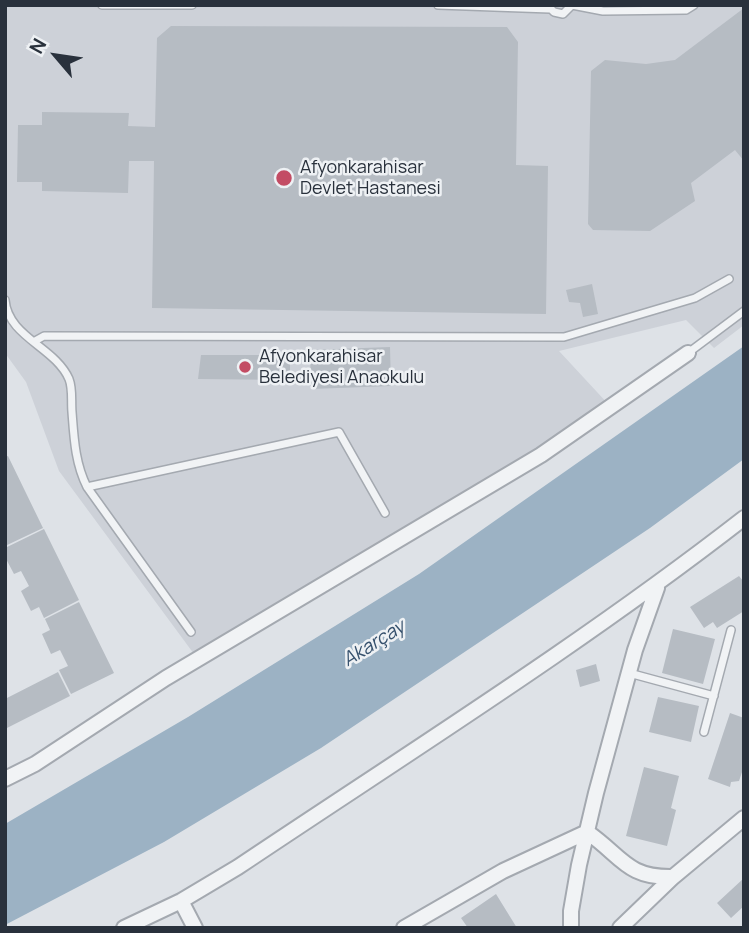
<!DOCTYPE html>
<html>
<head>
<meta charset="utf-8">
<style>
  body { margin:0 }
  #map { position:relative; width:749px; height:933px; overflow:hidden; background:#dee2e7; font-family:Manrope,sans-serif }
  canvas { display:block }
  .frame { position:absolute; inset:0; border:7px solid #29313c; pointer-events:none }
  .north { position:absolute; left:21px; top:21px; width:70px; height:70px; -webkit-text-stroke:5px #eef1f4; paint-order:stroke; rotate:299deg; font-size:19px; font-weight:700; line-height:28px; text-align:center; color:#29313c }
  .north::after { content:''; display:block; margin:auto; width:24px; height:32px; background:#29313c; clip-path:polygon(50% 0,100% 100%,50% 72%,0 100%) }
</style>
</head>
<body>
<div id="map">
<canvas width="749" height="933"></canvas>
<div class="frame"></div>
<div class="north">N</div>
</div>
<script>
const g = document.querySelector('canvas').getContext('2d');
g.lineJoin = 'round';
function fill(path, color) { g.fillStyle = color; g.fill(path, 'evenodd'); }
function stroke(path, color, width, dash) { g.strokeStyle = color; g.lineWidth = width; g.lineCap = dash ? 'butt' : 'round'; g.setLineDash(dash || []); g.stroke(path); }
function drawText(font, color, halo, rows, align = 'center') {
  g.font = font + ' Manrope,sans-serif'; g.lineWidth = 5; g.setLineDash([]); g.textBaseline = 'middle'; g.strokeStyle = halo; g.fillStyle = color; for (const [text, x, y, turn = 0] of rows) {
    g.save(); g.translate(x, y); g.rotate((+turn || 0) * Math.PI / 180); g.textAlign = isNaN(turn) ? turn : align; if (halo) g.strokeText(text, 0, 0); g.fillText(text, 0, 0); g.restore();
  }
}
const built = new Path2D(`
  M5 5H744V325L714 348 686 320 559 351 610 406 194 654 59 471 26 382 5 353Z`);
const water = new Path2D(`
  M744 346V459L650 528 321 748 164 842 5 925V824L188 717 419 574Z`);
const building = new Path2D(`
  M744 8V161L735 150 691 183 695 201 650 231 593 230 588 224 591 71 605 60 646 64 675 60Z
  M171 26 507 27 518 42 516 165 548 166 546 314 152 308 154 161H129L128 193 42 191V182H17L18 125H42V112L129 113 128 126 155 127 157 38Z
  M592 284 598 314 583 317 580 303 569 302 566 290Z
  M390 347 391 386 311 389 310 350Z
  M201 355H290V380L198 379Z
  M8 456 43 528 5 546V457Z
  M44 529 79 600 44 618 39 607 31 611 21 591 29 586 21 571 14 574 5 557V548Z
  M739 576 744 582V611L717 628 713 622 704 628 690 607Z
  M79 602 114 673 71 694 59 670 68 666 60 650 51 654 42 634 50 630 45 619Z
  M673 629 715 639 703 684 662 673Z
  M596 664 600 681 580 687 576 670Z
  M58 672 70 696 5 729V699Z
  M658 697 699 706 691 742 649 732Z
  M730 713 744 718V766L739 781 731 782 730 787 708 779Z
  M644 767 679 776 671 808 676 810 667 846 626 836Z
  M744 878V906L731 918 717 903Z
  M496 894 517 928H468L461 918Z`);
const service = new Path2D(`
  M102 5H192
  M438 5 550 9
  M572 5 603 11 686 10 694 5
  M548 6 554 12 563 14 572 5
  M5 300C8 337 55 347 69 379 73 389 71 401 72 412 74 438 75 463 87 487L191 632
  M35 341 44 336 564 337 695 298 729 279
  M688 353 744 311
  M87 487 339 432 385 513
  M629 673 714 696
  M704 732 731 630`);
const minor = new Path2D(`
  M5 779 35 764 166 678 541 455 688 353
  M587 832C622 856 626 878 673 877
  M181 901 195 928
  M124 928 181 901 238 867C408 753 582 644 744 518
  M404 928 503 871 587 832
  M571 928V911L579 865 596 793 635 650 657 588
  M620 928 673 877 744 818`);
const markers = [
  [284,178,9,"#c34c64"],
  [245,367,7,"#c34c64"]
];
const poiNames = [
  ["Afyonkarahisar",300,168],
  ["Devlet Hastanesi",300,189],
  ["Afyonkarahisar",259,357],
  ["Belediyesi Anaokulu",259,378]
];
const waterNames = [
  ["Akarçay",374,644,-32]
];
fill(built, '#cdd1d8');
fill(water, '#9cb2c4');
fill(building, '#b6bcc3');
stroke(service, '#a4a9b0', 10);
stroke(minor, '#a4a9b0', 18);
stroke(service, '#f1f3f5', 7);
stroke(minor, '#f1f3f5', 14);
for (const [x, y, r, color] of markers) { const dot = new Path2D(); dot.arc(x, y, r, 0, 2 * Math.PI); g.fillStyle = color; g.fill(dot); stroke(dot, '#eef1f4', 2.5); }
drawText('18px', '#29313c', '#eef1f4', poiNames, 'left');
drawText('italic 19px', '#36516d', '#eef1f4', waterNames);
</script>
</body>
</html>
